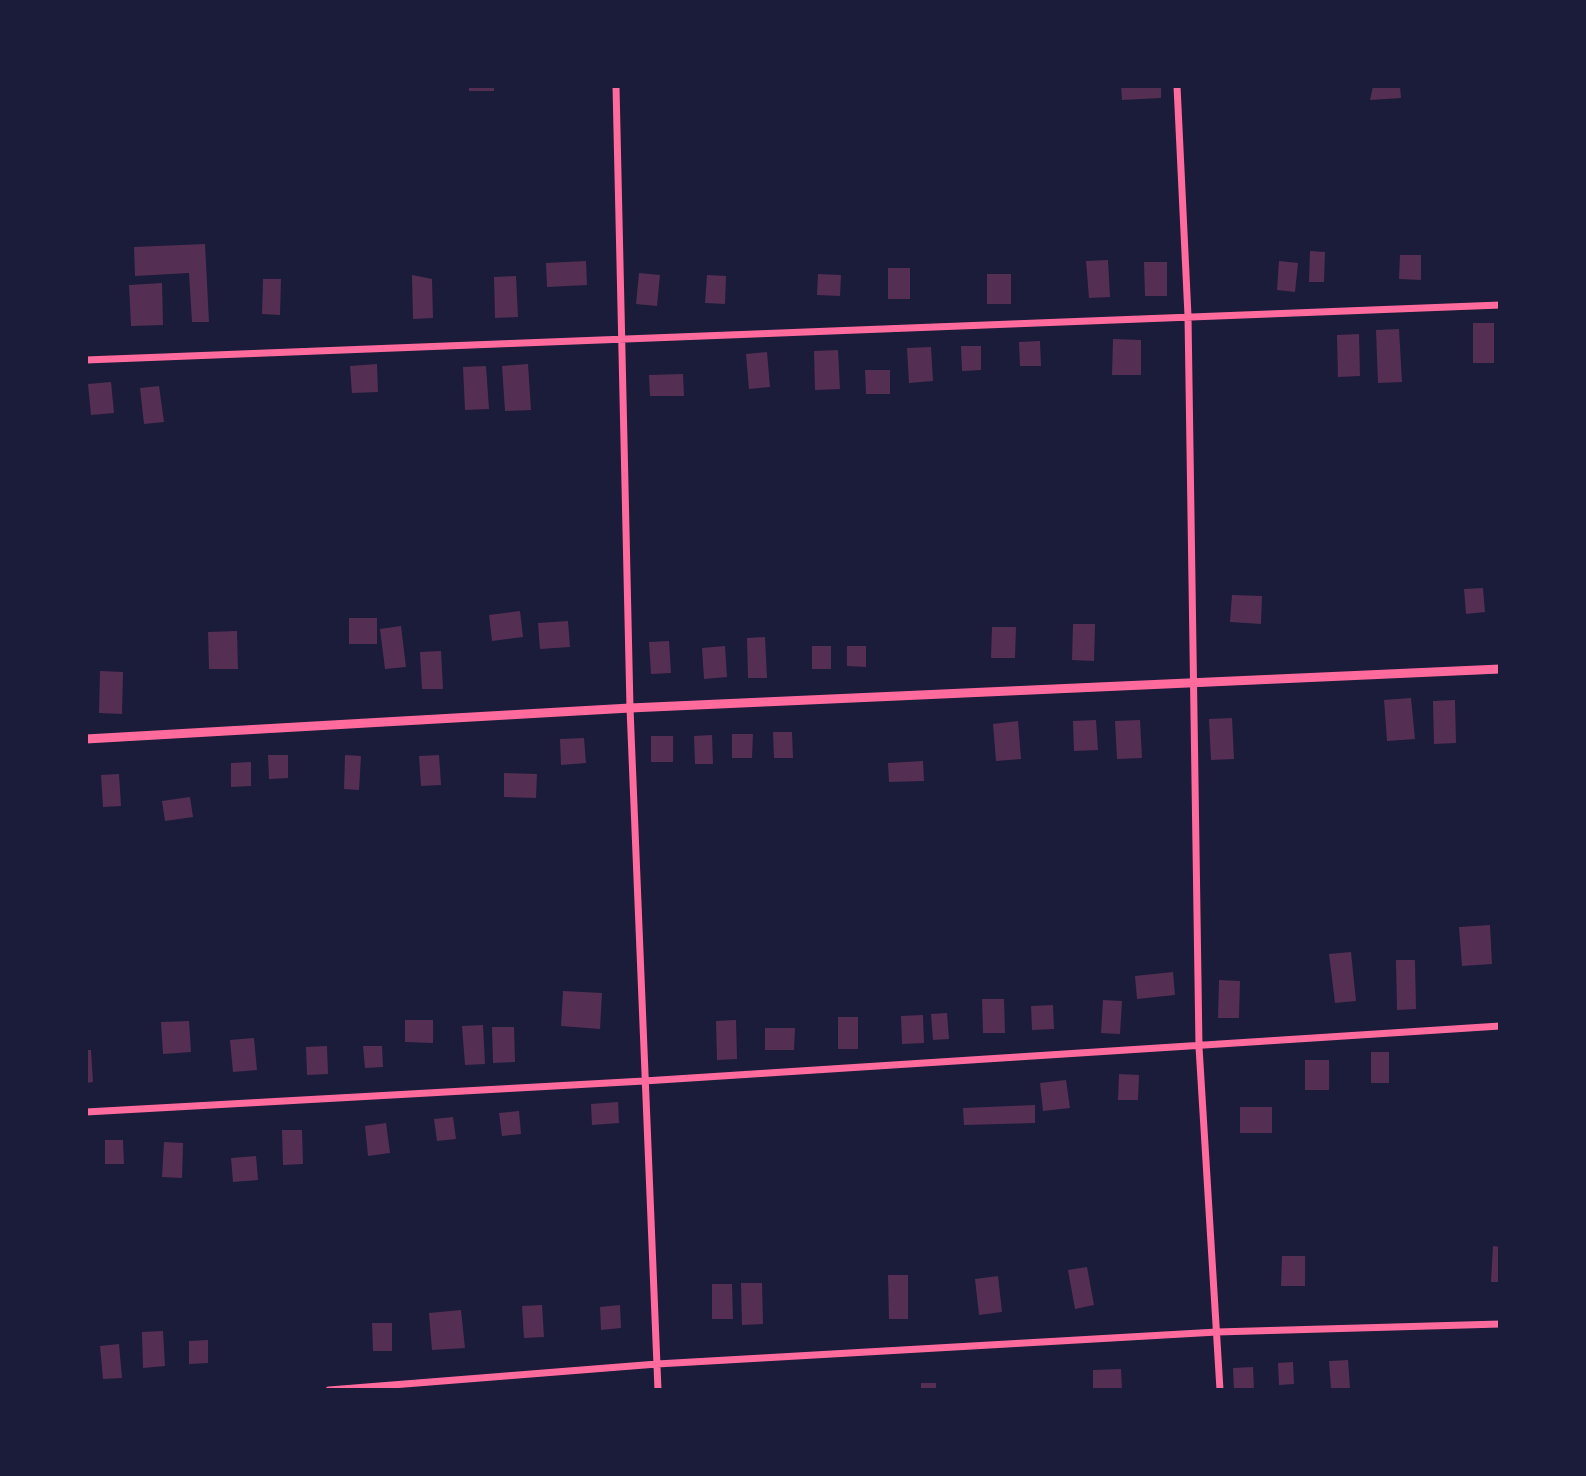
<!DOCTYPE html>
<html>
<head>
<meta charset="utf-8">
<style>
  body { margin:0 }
  #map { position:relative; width:1586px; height:1476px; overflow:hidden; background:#1b1b3a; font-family:"Nunito Sans",sans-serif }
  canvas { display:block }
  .frame { position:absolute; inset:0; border:88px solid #1b1b3a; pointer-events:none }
</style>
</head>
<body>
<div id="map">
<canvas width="1586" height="1476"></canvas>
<div class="frame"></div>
</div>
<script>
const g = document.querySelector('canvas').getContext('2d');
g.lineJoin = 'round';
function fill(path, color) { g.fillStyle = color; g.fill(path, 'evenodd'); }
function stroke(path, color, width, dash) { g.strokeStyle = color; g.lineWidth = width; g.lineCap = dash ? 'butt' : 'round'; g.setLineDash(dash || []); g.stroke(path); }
const building = new Path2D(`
  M469 86H494V91H469Z
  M1121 86H1161V98L1122 100Z
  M1373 86H1400L1401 98 1370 100Z
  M205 244 209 322H192L189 273 135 276 134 247Z
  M1310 251 1325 252 1324 282H1309Z
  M1400 255H1421V280L1399 279Z
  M1108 260 1110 297 1089 298 1086 261Z
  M586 261 587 285 547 287 546 263Z
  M1279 261 1298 263 1295 292 1277 290Z
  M1144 262H1167V296H1145Z
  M888 268H910V299H888Z
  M639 273 660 275 657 306 636 304Z
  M818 274 841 275 840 296 817 295Z
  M987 274H1011V304H987Z
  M412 275 432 279 433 318 413 319Z
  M707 275 726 276 725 304 705 303Z
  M516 276 518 317 495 318 494 277Z
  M263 279H281L280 315 262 314Z
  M162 283 163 325 131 326 129 285Z
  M1473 323H1494V363H1473Z
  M1399 329 1402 382 1378 383 1376 330Z
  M1359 334 1360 376 1338 377 1337 335Z
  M1113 339 1141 340V375H1112Z
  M1040 341 1041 366H1020L1019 342Z
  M961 346H981V370L962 371Z
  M931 347 933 381 909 383 907 348Z
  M838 350 840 389 815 390 814 351Z
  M767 352 770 387 749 389 746 354Z
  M377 364 378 392 352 393 350 366Z
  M528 364 531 410 505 411 502 366Z
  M486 366 489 409 465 410 463 367Z
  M865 370H890V394H866Z
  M683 374 684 396H650L649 375Z
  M111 382 114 413 91 415 88 384Z
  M159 386 164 422 144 424 140 388Z
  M1483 588 1485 612 1466 614 1464 589Z
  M1232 595 1262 596 1261 624 1230 622Z
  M520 611 523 637 492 641 489 615Z
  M349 618H377V644H349Z
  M568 621 570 647 540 649 538 623Z
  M1073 624H1095L1094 661 1072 660Z
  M401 626 406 667 385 669 380 629Z
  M992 627H1016L1015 658H991Z
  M237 631 238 669H209L208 632Z
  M765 637 767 678H748L747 638Z
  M669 641 671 673 651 674 649 642Z
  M725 646 727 677 704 679 702 648Z
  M812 646H831V669H812Z
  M847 646H866V667L847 666Z
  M441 651 443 689H422L420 652Z
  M100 671 123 672 122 714 99 713Z
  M1411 698 1415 739 1387 741 1384 700Z
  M1455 700 1456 743 1434 744 1433 701Z
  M1232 718 1234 759 1211 760 1209 719Z
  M1096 720 1098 750 1074 751 1073 721Z
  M1140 720 1142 758 1117 759 1115 721Z
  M1018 721 1021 759 996 761 993 724Z
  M773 732H792L793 758H774Z
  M732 734H753L752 758H732Z
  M712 735 713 764H695L694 736Z
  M651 736H673V762H651Z
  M584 738 586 763 561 765 560 739Z
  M268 755H288V778L269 779Z
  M345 755 361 756 359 790 344 789Z
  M439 755 441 785 421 786 419 756Z
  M923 761 924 781 889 782 888 763Z
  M251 762V786L231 787V763Z
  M504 773 537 774 536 798 504 797Z
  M119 774 121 806 103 807 101 775Z
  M190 797 193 817 165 821 162 801Z
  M1490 925 1492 964 1462 966 1459 927Z
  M1351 952 1356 1001 1335 1003 1329 954Z
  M1396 960H1415L1416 1009 1397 1010Z
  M1173 972 1175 995 1137 999 1135 976Z
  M1219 980 1240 981 1239 1018H1218Z
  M563 991 602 993 600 1029 561 1026Z
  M982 999H1004L1005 1033H983Z
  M1103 1000 1122 1001 1120 1034 1101 1033Z
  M1053 1005 1054 1029 1032 1030 1031 1006Z
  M947 1013 949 1039 933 1040 931 1014Z
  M923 1015 924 1043 902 1044 901 1016Z
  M838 1017H858V1049H838Z
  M405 1020H433V1043L405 1042Z
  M736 1020 737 1059 717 1060 716 1021Z
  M189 1021 191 1052 163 1054 161 1022Z
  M483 1025 485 1064 465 1065 462 1026Z
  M492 1027H514L515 1062 493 1063Z
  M765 1028H795L794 1050H765Z
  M254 1038 257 1070 233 1072 230 1040Z
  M327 1046 328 1074 307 1075 306 1047Z
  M363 1046H382L383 1067 365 1068Z
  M86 1050H91L93 1082 86 1083Z
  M1371 1052H1389V1083H1371Z
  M1305 1060H1329V1090H1305Z
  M1119 1074 1139 1075 1138 1100H1118Z
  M1066 1080 1070 1108 1043 1111 1040 1083Z
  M618 1102 619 1123 592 1125 591 1104Z
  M1035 1105V1123L964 1125 963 1108Z
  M1240 1107H1272V1133H1240Z
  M519 1111 521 1134 502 1136 499 1113Z
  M453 1117 456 1139 437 1141 434 1119Z
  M386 1123 390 1153 368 1156 365 1126Z
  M282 1130H302L303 1164 283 1165Z
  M105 1140H123L124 1164H105Z
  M164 1142 183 1143 182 1178 162 1177Z
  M256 1156 258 1180 233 1182 231 1158Z
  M1493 1246 1500 1247V1282H1491Z
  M1282 1256H1305V1286H1281Z
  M1087 1267 1094 1305 1075 1309 1068 1270Z
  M888 1275H908V1319H889Z
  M998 1276 1002 1312 979 1315 975 1279Z
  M741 1283H762L763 1324 742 1325Z
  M712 1284H732L733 1319H712Z
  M542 1305 544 1337 524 1338 522 1306Z
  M620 1305 621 1328 601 1330 600 1307Z
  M461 1310 465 1348 432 1350 429 1313Z
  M372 1323H392V1351H373Z
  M163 1331 165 1366 143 1368 142 1332Z
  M208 1340V1363L189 1364V1341Z
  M119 1344 122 1378 103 1379 100 1346Z
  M1348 1360 1350 1388 1331 1389 1329 1361Z
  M1293 1362 1294 1384 1279 1385 1278 1363Z
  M1253 1367 1254 1390H1234L1233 1368Z
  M1121 1369 1122 1390H1093V1370Z
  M921 1383H936V1390H921Z`);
const minor = new Path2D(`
  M616 86 630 708 658 1390
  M1177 86 1188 316 1199 1047 1220 1390
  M86 360 1500 305
  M86 1112 644 1081 1500 1026
  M329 1390 657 1364 1217 1332 1500 1324`);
const tertiary = new Path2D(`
  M86 739 630 708 1500 669`);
fill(building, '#542f53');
stroke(minor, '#ff6b9d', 7);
stroke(tertiary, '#ff6b9d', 9);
</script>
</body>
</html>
